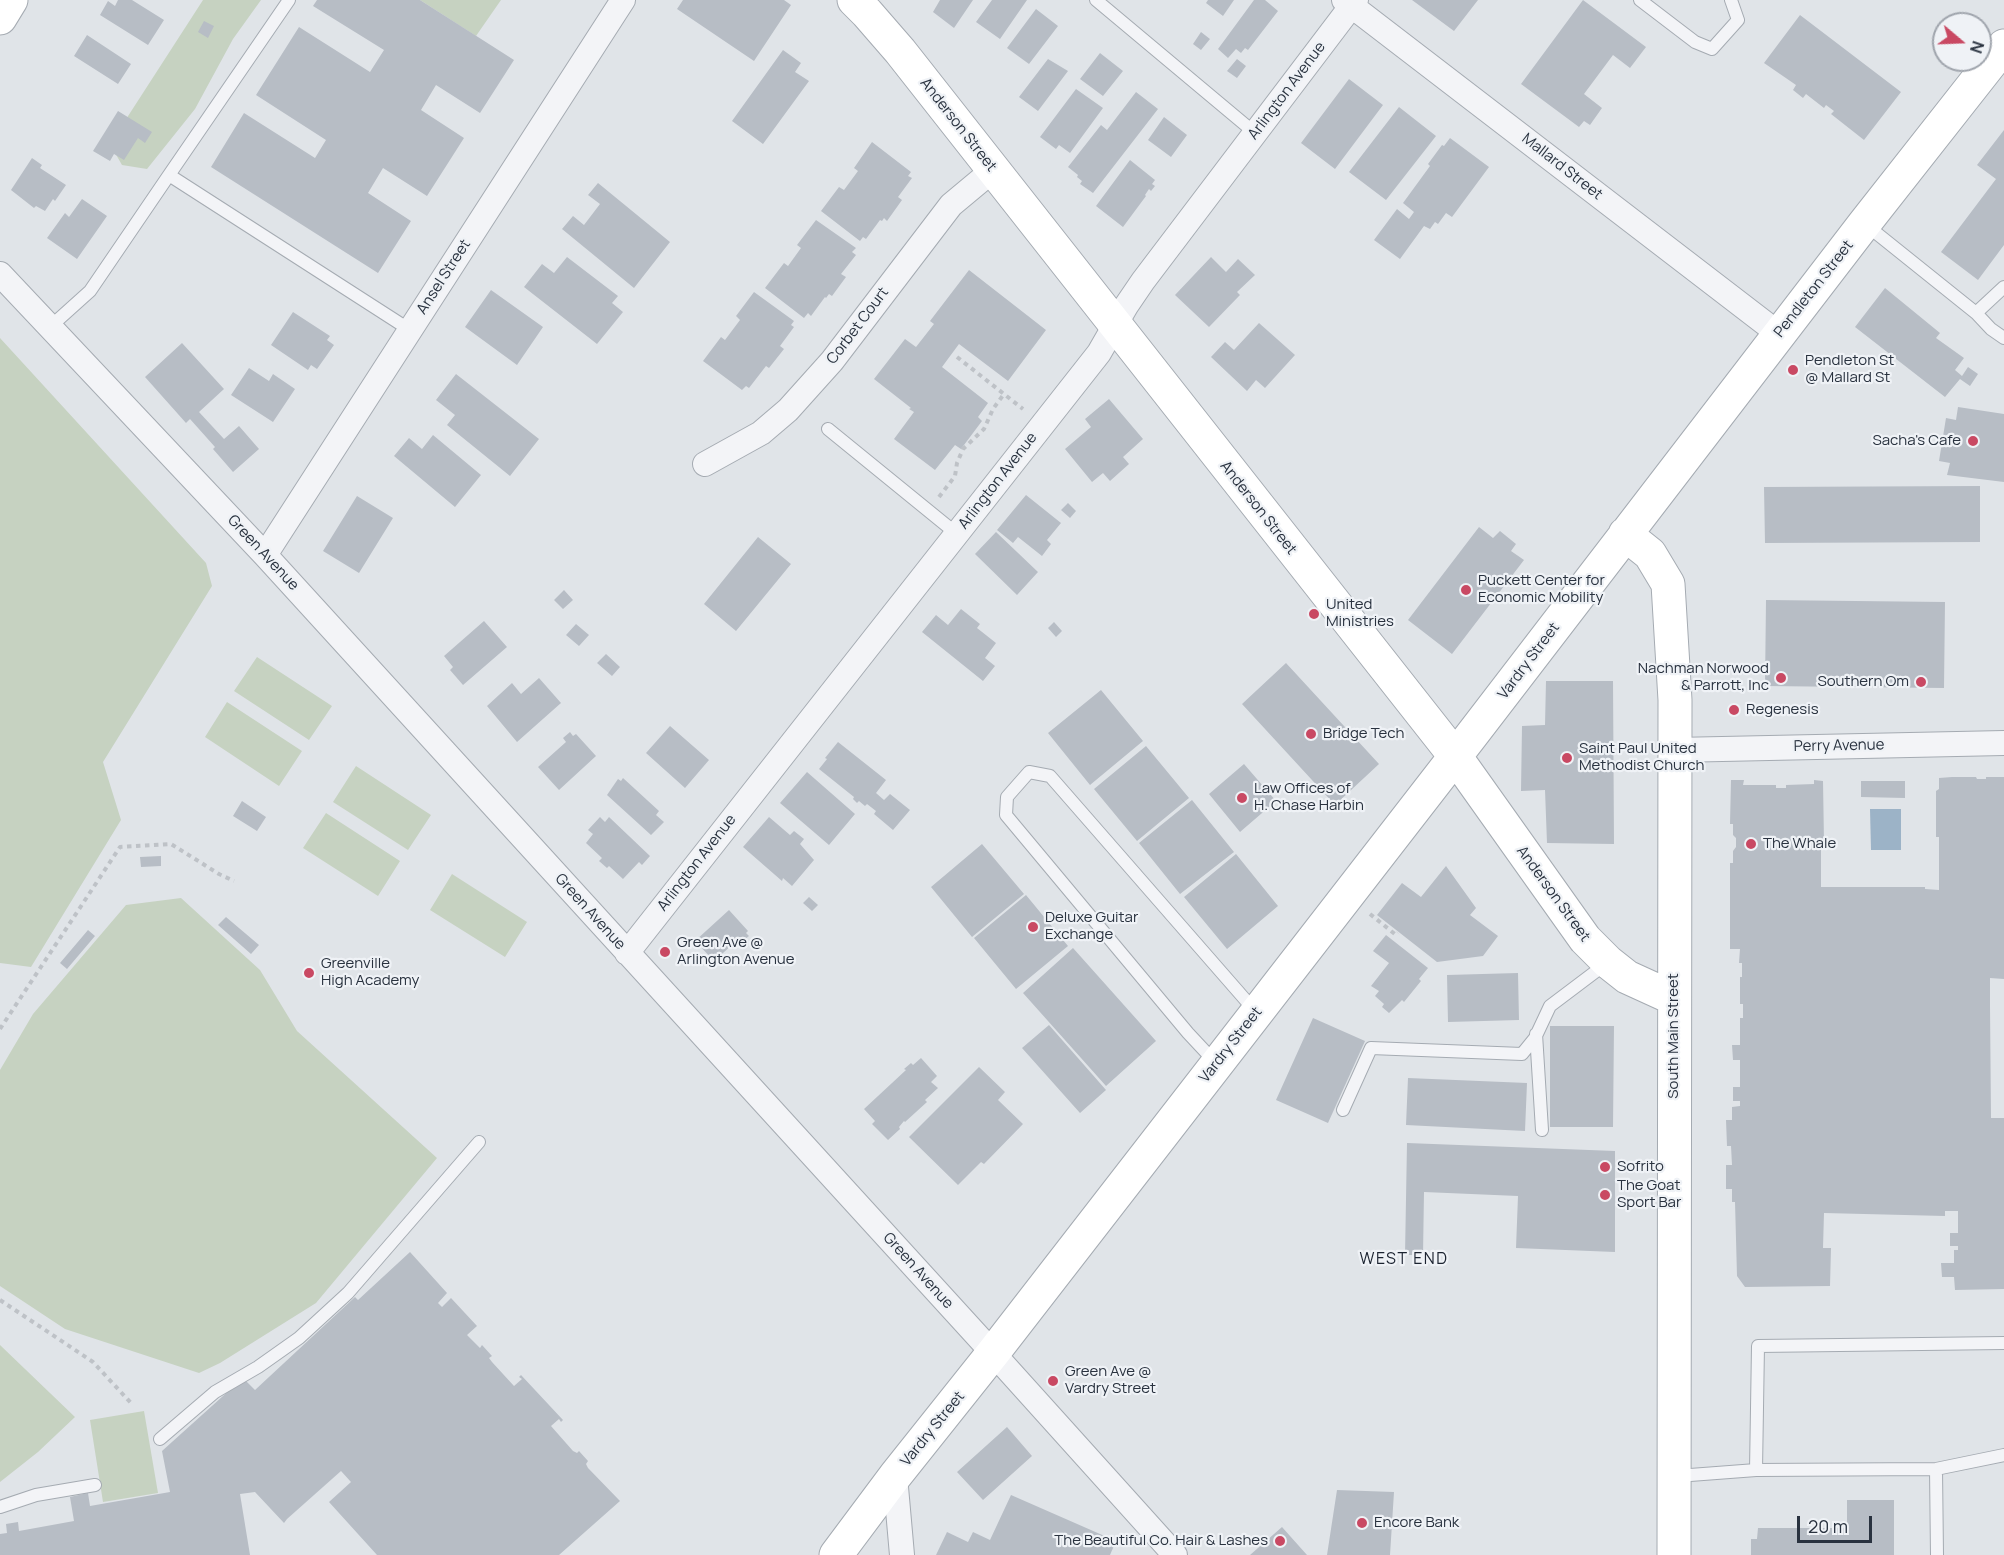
<!DOCTYPE html>
<html>
<head>
<meta charset="utf-8">
<style>
  body { margin:0 }
  #map { position:relative; width:2004px; height:1555px; overflow:hidden; background:#e0e4e8; font-family:Manrope,sans-serif }
  canvas { display:block }
  .north { position:absolute; left:1932px; top:12px; width:60px; height:60px; box-sizing:border-box; background:#eff2f6; border:2px solid #a0a5ad; border-radius:50%; rotate:109deg; font-size:16px; font-weight:700; line-height:24px; text-align:center; color:#29323f }
  .north::after { content:''; display:block; margin:auto; width:21px; height:27px; background:#c94963; clip-path:polygon(50% 0,100% 100%,50% 72%,0 100%) }
  .scale { position:absolute; left:1797px; top:1516px; width:75px; height:27px; box-sizing:border-box; border:3px solid #29323f; border-top:0; padding-left:8px; font-size:18px; line-height:21px; white-space:nowrap; color:#29323f; -webkit-text-stroke:4px #eff2f6; paint-order:stroke }
</style>
</head>
<body>
<div id="map">
<canvas width="2004" height="1555"></canvas>
<div class="north">N</div>
<div class="scale">20 m</div>
</div>
<script>
const g = document.querySelector('canvas').getContext('2d');
g.lineJoin = 'round';
function fill(path, color) { g.fillStyle = color; g.fill(path, 'evenodd'); }
function stroke(path, color, width, dash) { g.strokeStyle = color; g.lineWidth = width; g.lineCap = dash ? 'butt' : 'round'; g.setLineDash(dash || []); g.stroke(path); }
function drawText(font, color, halo, rows, align = 'center') {
  g.font = font + ' Manrope,sans-serif'; g.lineWidth = 4.5; g.setLineDash([]); g.textBaseline = 'middle'; g.strokeStyle = halo; g.fillStyle = color; for (const [text, x, y, turn = 0] of rows) {
    g.save(); g.translate(x, y); g.rotate((+turn || 0) * Math.PI / 180); g.textAlign = isNaN(turn) ? turn : align; if (halo) g.strokeText(text, 0, 0); g.fillText(text, 0, 0); g.restore();
  }
}
const green = new Path2D(`
  M203 0H261L233 39 195 109 147 169 122 165 110 144Z
  M420 0H501L476 36Z
  M0 338 206 563 212 586 103 762 121 820 31 967 0 963Z
  M257 657 332 706 309 740 234 691Z
  M227 702 302 751 279 786 205 737Z
  M356 766 431 815 408 850 333 802Z
  M326 813 400 861 378 896 303 848Z
  M452 874 527 922 505 957 430 910Z
  M181 898 260 970 297 1031 437 1158 316 1303 220 1363 199 1373 65 1329 0 1286V1070L33 1014 126 905Z
  M0 1345 75 1417 38 1452 0 1482Z
  M144 1411 158 1493 103 1502 90 1420Z`);
const water = new Path2D(`
  M1901 809V850H1871L1870 809Z`);
const building = new Path2D(`
  M118 0H132L164 20 148 45 100 15 108 1 115 6Z
  M317 0H420L514 60 480 113 436 85 421 110 464 138 427 196 383 168 368 193 411 221 378 273 211 167 244 113 315 158 326 140 256 95 299 27 370 72 384 50 313 6Z
  M683 0H784L791 5 754 61 677 9Z
  M940 0H973L954 28 933 12Z
  M992 0H1027L1000 39 976 22Z
  M1208 0H1234L1223 16 1206 3Z
  M1254 0H1265L1278 11 1248 50 1245 48 1241 53 1236 49 1228 58 1218 49Z
  M1412 0H1478L1454 31Z
  M1583 0 1646 47 1630 68 1613 55 1584 94 1602 108 1590 125 1584 121 1579 127 1521 84Z
  M1036 9 1058 26 1029 64 1007 48Z
  M1800 15 1901 92 1864 140 1831 114 1834 111 1826 105 1824 108 1806 94 1803 98 1793 90 1796 85 1764 63Z
  M204 21 214 26 208 38 198 32Z
  M1201 32 1210 39 1201 50 1193 44Z
  M87 35 131 64 118 84 74 56Z
  M783 50 801 63 795 72 809 81 763 144 732 121Z
  M1100 53 1123 71 1103 96 1080 79Z
  M1048 59 1068 71 1038 111 1019 97Z
  M1237 59 1246 66 1237 78 1227 71Z
  M1349 79 1383 105 1335 169 1301 143Z
  M1076 89 1103 108 1070 153 1059 145 1056 149 1040 137Z
  M1136 92 1158 109 1093 193 1080 184 1082 181 1077 177 1078 175 1068 167 1101 125 1107 130Z
  M1399 107 1436 136 1386 200 1349 172Z
  M118 111 152 132 145 143 138 138 124 160 114 154 110 161 93 151Z
  M1164 117 1187 135 1171 157 1148 140Z
  M2004 130V245L1978 280 1941 252 1996 179 1977 165Z
  M1450 138 1489 167 1452 217 1446 213 1438 224 1435 222 1430 229 1424 226 1400 259 1374 240 1397 209 1409 219 1414 212 1403 203 1430 166 1428 164 1442 145 1444 146Z
  M872 142 911 172 908 176 912 178 898 197 902 200 887 221 884 218 882 221 880 220 866 239 863 237 860 241 821 211 839 187 844 190 858 171 854 168Z
  M32 158 42 165 40 168 66 185 55 201 53 199 45 211 36 206 34 208 11 190Z
  M1130 160 1155 180 1152 184 1155 186 1151 191 1149 189 1145 195 1146 196 1123 227 1096 206Z
  M598 183 670 242 634 288 562 229 573 216 584 225 600 204 588 195Z
  M82 199 107 216 77 259 47 238 65 213 69 217Z
  M816 220 856 248 852 252 856 255 841 274 846 277 832 296 829 294 826 298 825 297 811 316 808 313 804 318 765 288 784 263 788 266 801 248 797 245Z
  M567 257 618 296 612 303 623 312 597 344 524 287 542 264 554 273Z
  M1211 257 1226 272 1238 259 1255 275 1237 292 1240 295 1209 327 1175 295Z
  M969 270 1046 330 1008 381 959 344 942 367 988 403 978 417 982 421 961 449 955 445 935 470 894 439 914 412 909 409 911 408 874 379 905 339 916 347 934 324 930 321Z
  M1885 288 1940 333 1936 338 1964 358 1955 370 1962 376 1968 367 1978 374 1970 386 1960 379 1945 397 1855 327Z
  M491 290 543 327 517 365 465 327Z
  M754 292 794 321 791 325 794 327 780 346 784 349 769 368 766 366 749 388 746 386 742 390 703 361 721 337 725 340 740 320 736 316Z
  M293 312 330 336 327 340 334 345 317 369 311 365 308 370 271 345Z
  M1259 323 1295 355 1265 388 1256 380 1247 391 1211 357 1225 342 1234 350Z
  M182 343 224 389 199 412 224 439 239 426 259 449 233 472 213 449 215 447 190 419 186 423 145 377Z
  M249 368 269 381 273 374 295 389 273 422 231 395Z
  M456 374 539 439 510 476 447 425 455 415 436 400Z
  M1109 399 1143 439 1123 457 1129 464 1110 481 1103 473 1092 482 1065 449 1091 427 1085 419Z
  M1958 407 2004 414V482L1947 475 1950 463 1939 461 1946 418 1956 420Z
  M433 435 481 475 455 507 394 456 409 438 422 449Z
  M1980 486V542L1765 543 1764 487Z
  M1026 495 1061 523 1047 540 1051 544 1042 556 1018 537 1013 543 997 530Z
  M357 496 393 518 359 573 323 551Z
  M1068 503 1076 511 1070 518 1061 510Z
  M1479 527 1493 538 1500 531 1516 544 1511 551 1524 560 1452 654 1408 620Z
  M996 532 1038 572 1017 595 975 554Z
  M758 537 791 564 736 631 704 604Z
  M564 590 573 600 563 609 554 600Z
  M1766 600 1945 602 1944 688 1765 686Z
  M961 609 980 624 977 628 996 643 985 658 995 666 983 681 922 632 936 615 948 625Z
  M484 621 507 647 463 685 450 670 453 667 444 656Z
  M1054 622 1062 631 1056 637 1048 628Z
  M576 624 589 635 579 646 566 635Z
  M606 654 620 667 612 676 597 663Z
  M1286 663 1379 764 1335 805 1242 704Z
  M539 678 561 703 517 742 487 706 512 683 521 694Z
  M1546 681H1613L1614 844 1547 843 1545 790 1521 791 1522 726 1545 725Z
  M1101 690 1143 741 1090 785 1048 733Z
  M670 726 709 760 685 788 646 753Z
  M570 732 573 736 576 734 596 756 559 790 538 767 566 742 563 738Z
  M838 742 886 780 876 793 884 800 890 794 910 810 893 830 874 814 876 811 867 804 865 806 859 801 857 803 853 799 854 797 819 769 827 759 825 758Z
  M1146 746 1189 798 1137 841 1094 789Z
  M1244 764 1276 801 1240 832 1209 794Z
  M807 772 855 814 829 845 780 803Z
  M1952 777H1976L1977 779H1986V777H2004V979L1990 978V1006L1991 1118H2004V1289L1955 1290 1954 1277H1942L1941 1263H1954V1250H1958V1246H1950V1233H1958V1211H1945V1216L1824 1213 1823 1248H1831L1830 1286 1745 1287 1737 1276 1735 1202H1732V1189H1726V1165H1732L1731 1146H1727L1726 1120H1732V1107L1740 1106V1101H1733V1087H1740V1060H1733L1732 1045H1740V1018H1743V1004H1740V977H1742V963H1739L1740 949H1730V863H1733V851L1736 847V838L1733 835V824H1730L1731 780H1744L1743 785H1776V788H1786V785L1814 784V780L1823 781 1824 842H1821V887H1925V889L1939 890V837H1936V791L1939 789V778Z
  M623 778 659 811 656 815 664 822 651 835 607 795 618 779 621 781Z
  M1861 781H1905V798L1861 797Z
  M1192 800 1234 852 1180 894 1139 843Z
  M242 801 266 817 257 831 233 816Z
  M600 817 605 822 609 817 650 856 642 865 639 862 623 879 609 866 607 868 599 861 602 858 586 843 593 834 588 830Z
  M769 817 790 835 794 831 804 839 800 844 814 860 792 886 783 878 782 881 743 847Z
  M982 844 1024 894 972 937 931 887Z
  M1236 854 1278 906 1227 949 1184 897Z
  M161 856V866L141 867 140 857Z
  M1446 866 1476 908 1470 915 1498 936 1483 956 1437 962 1377 915 1402 883 1421 897Z
  M1026 895 1068 946 1016 989 974 938Z
  M809 897 818 905 812 911 803 903Z
  M729 910 748 931 746 933 749 936 744 940 741 937 714 961 695 941Z
  M226 917 259 945 251 954 218 925Z
  M88 930 95 936 67 969 60 963Z
  M1386 935 1428 968 1419 979 1421 981 1404 1002 1402 1000 1389 1013 1382 1007 1384 1004 1375 996 1379 991 1371 986 1389 963 1373 951Z
  M1073 948 1156 1041 1106 1086 1023 993Z
  M1518 973 1519 1020 1448 1022 1447 975Z
  M1313 1018 1365 1041 1328 1123 1276 1100Z
  M1049 1025 1106 1090 1080 1113 1022 1048Z
  M1550 1026H1614L1613 1127H1550Z
  M921 1058 937 1076 931 1082 938 1088 925 1100 927 1102 905 1122 904 1121 899 1127 900 1129 888 1140 872 1124 875 1121 864 1109 906 1070 904 1069 911 1063 913 1065Z
  M979 1067 1005 1092 998 1100 1023 1124 984 1164 981 1162 958 1185 909 1137Z
  M1408 1078 1527 1083 1525 1131 1406 1125Z
  M1407 1143 1615 1151V1252L1516 1248 1518 1196 1424 1192 1423 1255H1405Z
  M410 1252 447 1293 438 1303 442 1307 451 1298 477 1326 467 1335 480 1348 482 1345 492 1356 489 1358 492 1362 514 1386 522 1379 519 1377 521 1375 563 1420 561 1422 559 1419 551 1426 573 1451 577 1453 579 1451 588 1461 586 1464 588 1468 620 1501 559 1555H377L329 1502 351 1482 341 1471 287 1519 284 1523 255 1492 240 1494 250 1555H0V1534L7 1533 6 1524 18 1522 19 1531 74 1521 70 1497 88 1493 90 1506 170 1492 162 1451 243 1378 255 1390 355 1297 358 1300Z
  M1007 1427 1032 1456 983 1500 957 1472Z
  M1337 1490 1394 1492 1390 1555H1327Z
  M1011 1495 1116 1541 1110 1555H936L947 1532 968 1542 973 1532 990 1540Z
  M1847 1500H1894V1555H1751V1539H1757L1758 1528H1847Z
  M1282 1527 1307 1555H1250Z`);
const path = new Path2D(`
  M957 357 1023 409
  M939 497 955 476 957 463 963 449 984 429 993 409 1004 394
  M1370 914 1396 935 1398 933
  M0 1029 120 847 171 844 219 874 234 881
  M0 1300 93 1362 131 1403`);
const lane = new Path2D(`
  M1096 0 1255 133
  M1640 0 1695 42 1712 49 1738 20 1731 0
  M169 175 289 0
  M1865 224 1976 313 1991 329 2004 338
  M1976 313 2004 287
  M50 327 90 291 169 175 410 330
  M828 429 957 534
  M1536 1034 1542 1130
  M1216 1063 1188 1033 1006 815 1007 797 1029 772 1050 776 1256 1012
  M1343 1110 1371 1048 1522 1054 1535 1038 1550 1006 1607 963
  M2004 1343 1758 1346 1756 1470 1936 1469 2004 1455
  M160 1439 215 1392 258 1367 299 1338 348 1293 479 1142
  M1936 1469 1937 1555
  M1677 1476 1756 1470
  M0 1507 36 1495 95 1485`);
const street = new Path2D(`
  M1344 0 1779 334
  M0 274 265 555 993 1353 1175 1555
  M705 464 761 433 788 410 832 361 951 205 993 170
  M265 555 623 0
  M1675 750 2004 743
  M627 953 1099 353 1126 306 1143 281 1356 0
  M895 1476 902 1555`);
const secondary = new Path2D(`
  M854 0 867 13 900 51 1455 756 1585 939 1608 962 1627 977 1673 998
  M0 18 11 0
  M1625 534 1650 554 1668 584 1675 700 1674 1555
  M836 1555 895 1476 993 1353 1471 736 1864 224 2004 46`);
const markers = [
  [1793,370,6,"#c94963"],
  [1973,441,6,"#c94963"],
  [1466,590,6,"#c94963"],
  [1314,614,6,"#c94963"],
  [1781,678,6,"#c94963"],
  [1921,682,6,"#c94963"],
  [1734,710,6,"#c94963"],
  [1311,734,6,"#c94963"],
  [1567,758,6,"#c94963"],
  [1242,798,6,"#c94963"],
  [1751,844,6,"#c94963"],
  [1033,927,6,"#c94963"],
  [665,952,6,"#c94963"],
  [309,973,6,"#c94963"],
  [1605,1167,6,"#c94963"],
  [1605,1195,6,"#c94963"],
  [1053,1381,6,"#c94963"],
  [1362,1523,6,"#c94963"],
  [1280,1541,6,"#c94963"]
];
const streetNames = [
  ["Arlington Avenue",1287,91,-53],
  ["Anderson Street",958,125,52],
  ["Mallard Street",1562,167,38],
  ["Ansel Street",444,277,-57],
  ["Pendleton Street",1814,289,-52],
  ["Corbet Court",858,326,-53],
  ["Arlington Avenue",998,481,-52],
  ["Anderson Street",1258,508,52],
  ["Green Avenue",263,553,47],
  ["Vardry Street",1529,661,-53],
  ["Perry Avenue",1839,746,-1],
  ["Arlington Avenue",697,863,-52],
  ["Anderson Street",1553,894,54],
  ["Green Avenue",590,912,48],
  ["South Main Street",1674,1036,-90],
  ["Vardry Street",1231,1045,-52],
  ["Green Avenue",918,1271,48],
  ["Vardry Street",933,1429,-51]
];
const poiNames = [
  ["Pendleton St",1805,361],
  ["@ Mallard St",1805,378],
  ["Sacha's Cafe",1961,441,"right"],
  ["Puckett Center for",1478,581],
  ["Economic Mobility",1478,598],
  ["United",1326,605],
  ["Ministries",1326,622],
  ["Nachman Norwood",1769,669,"right"],
  ["& Parrott, Inc",1769,686,"right"],
  ["Southern Om",1909,682,"right"],
  ["Regenesis",1746,710],
  ["Bridge Tech",1323,734],
  ["Saint Paul United",1579,749],
  ["Methodist Church",1579,766],
  ["Law Offices of",1254,789],
  ["H. Chase Harbin",1254,806],
  ["The Whale",1763,844],
  ["Deluxe Guitar",1045,918],
  ["Exchange",1045,935],
  ["Green Ave @",677,943],
  ["Arlington Avenue",677,960],
  ["Greenville",321,964],
  ["High Academy",321,981],
  ["Sofrito",1617,1167],
  ["The Goat",1617,1186],
  ["Sport Bar",1617,1203],
  ["Green Ave @",1065,1372],
  ["Vardry Street",1065,1389],
  ["Encore Bank",1374,1523],
  ["The Beautiful Co. Hair & Lashes",1268,1541,"right"]
];
const neighbourhoodNames = [
  ["WEST END",1404,1260]
];
fill(green, '#c6d2c1');
fill(water, '#9cb3c7');
fill(building, '#b7bdc5');
stroke(lane, '#a5abb2', 14);
stroke(street, '#a5abb2', 26);
stroke(secondary, '#a5abb2', 35);
stroke(path, '#bec2c7', 4, [4.5, 4.5]);
stroke(lane, '#f3f4f7', 12);
stroke(street, '#f3f4f7', 24);
stroke(secondary, '#fff', 33);
for (const [x, y, r, color] of markers) { const dot = new Path2D(); dot.arc(x, y, r, 0, 2 * Math.PI); g.fillStyle = color; g.fill(dot); stroke(dot, '#eff2f6', 2); }
drawText('15px', '#29323f', '#eff2f6', streetNames);
drawText('15px', '#29323f', '#eff2f6', poiNames, 'left');
g.letterSpacing = '1.5px';
drawText('16px', '#1b2330', '#eff2f6', neighbourhoodNames);
g.letterSpacing = '0px';
</script>
</body>
</html>
